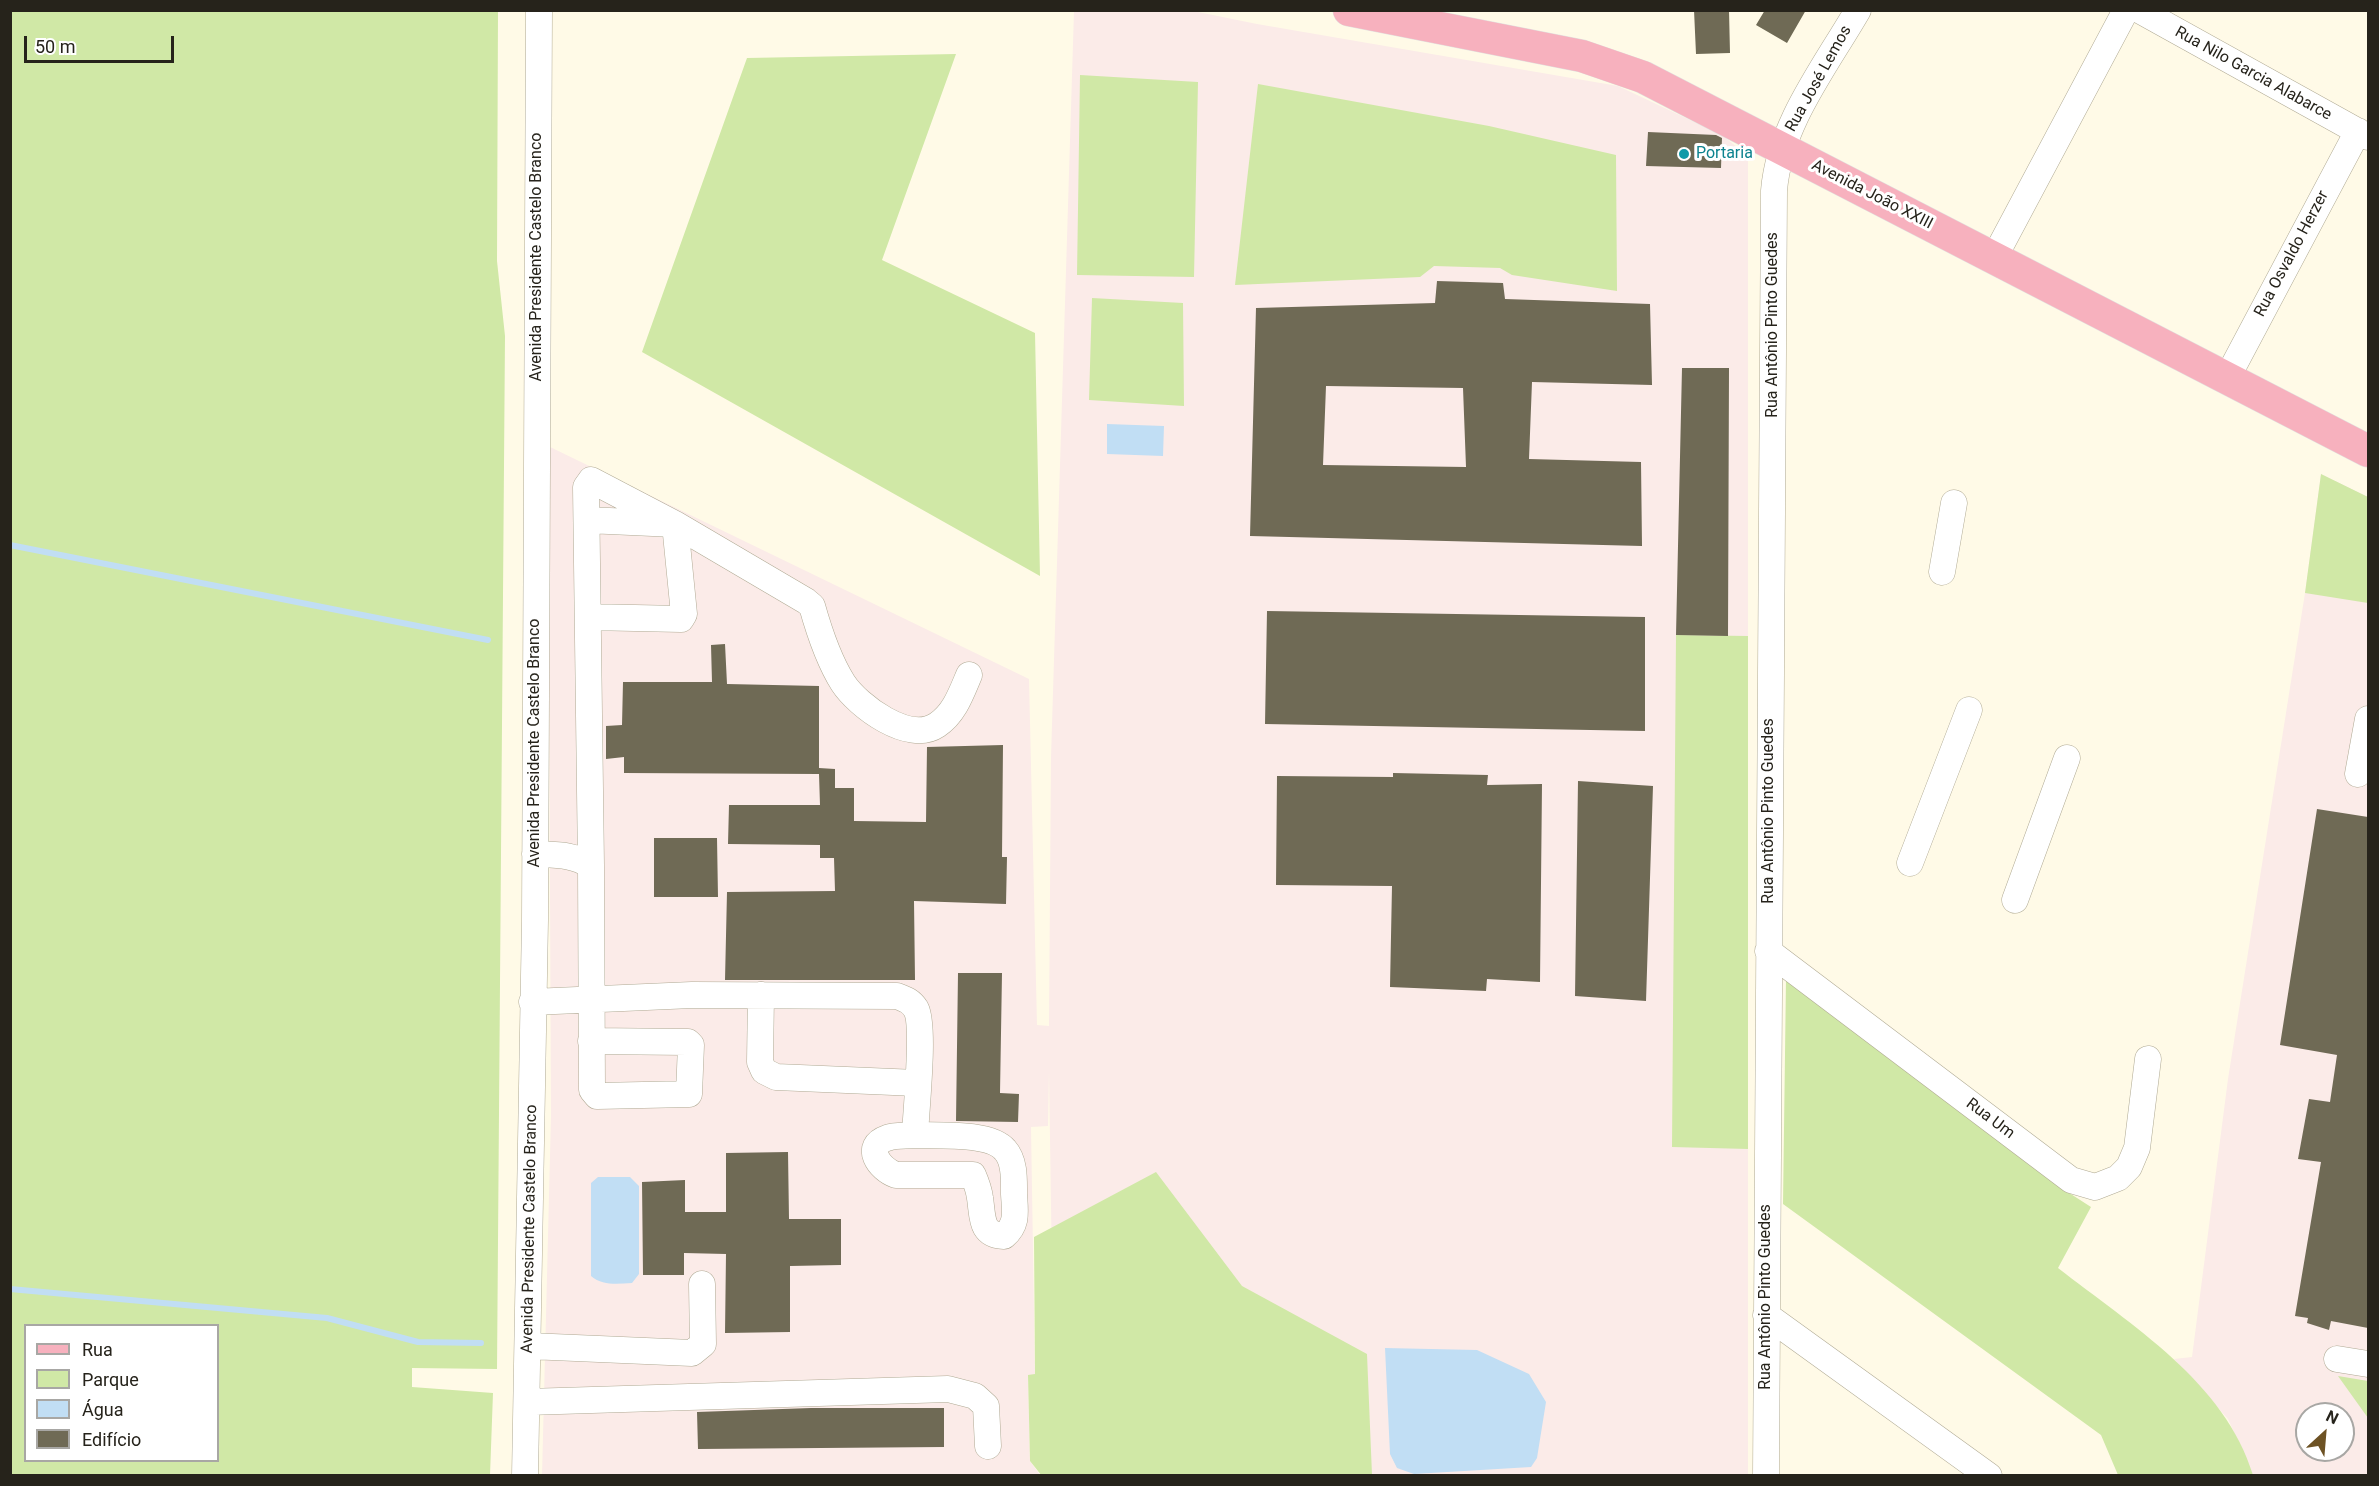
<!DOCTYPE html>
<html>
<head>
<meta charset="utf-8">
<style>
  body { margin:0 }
  #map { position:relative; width:2379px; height:1486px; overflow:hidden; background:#fffae7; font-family:Roboto,sans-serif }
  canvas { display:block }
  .frame { position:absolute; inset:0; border:12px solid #26231b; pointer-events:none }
  .legend { position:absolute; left:24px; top:1324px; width:195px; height:138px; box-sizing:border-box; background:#fff; border:2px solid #a8a7a4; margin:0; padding:8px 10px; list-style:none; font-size:18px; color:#26231b }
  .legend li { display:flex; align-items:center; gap:12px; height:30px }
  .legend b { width:30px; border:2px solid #a8a7a4 }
  .north { position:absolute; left:2295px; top:1402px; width:60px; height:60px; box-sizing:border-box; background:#fff; border:2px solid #a8a7a4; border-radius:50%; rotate:26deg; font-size:16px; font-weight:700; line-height:24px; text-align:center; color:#26231b }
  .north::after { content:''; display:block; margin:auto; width:21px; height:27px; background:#6d5224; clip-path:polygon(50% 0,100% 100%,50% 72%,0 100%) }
  .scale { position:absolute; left:24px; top:36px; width:150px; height:27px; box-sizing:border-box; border:3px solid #26231b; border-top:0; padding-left:8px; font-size:18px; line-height:21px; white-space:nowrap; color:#26231b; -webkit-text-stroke:4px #fff; paint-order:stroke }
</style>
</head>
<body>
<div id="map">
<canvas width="2379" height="1486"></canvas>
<div class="frame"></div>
<ul class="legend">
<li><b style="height:8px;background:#f7b1be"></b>Rua</li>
<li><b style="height:16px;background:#d0e8a6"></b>Parque</li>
<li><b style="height:16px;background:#c1def4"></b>Água</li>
<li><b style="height:16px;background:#6f6a55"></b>Edifício</li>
</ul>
<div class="north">N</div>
<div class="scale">50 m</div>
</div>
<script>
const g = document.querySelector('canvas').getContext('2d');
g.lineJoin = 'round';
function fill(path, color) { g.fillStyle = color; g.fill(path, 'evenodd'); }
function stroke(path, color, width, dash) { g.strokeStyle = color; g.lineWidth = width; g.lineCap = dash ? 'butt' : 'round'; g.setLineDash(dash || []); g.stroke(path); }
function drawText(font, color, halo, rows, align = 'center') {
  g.font = font + ' Roboto,sans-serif'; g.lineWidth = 6; g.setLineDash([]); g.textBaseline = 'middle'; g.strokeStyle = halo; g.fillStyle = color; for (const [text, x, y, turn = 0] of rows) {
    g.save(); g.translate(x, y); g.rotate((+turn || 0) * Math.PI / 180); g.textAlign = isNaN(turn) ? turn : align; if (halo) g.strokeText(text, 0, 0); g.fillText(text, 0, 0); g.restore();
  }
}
const industrial = new Path2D(`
  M1074 11H1193L1257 24 1618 86 1722 135 1748 156V1475H1055L1049 1071 1048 1126 1031 1127 1035 1375H1028L1030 1461 1040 1475 542 1476 551 1116 548 446 1029 679 1037 1025 1049 1026 1051 757Z
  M2321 474 2368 497V1475H2253L2228 1419 2174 1359 2192 1357 2228 1079 2305 593ZM2307 1414H2343V1450H2307Z`);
const green = new Path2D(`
  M10 11H498L497 261 505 336 497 1369 412 1368V1387L493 1393 490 1475H11ZM26 1326H218V1460H26Z
  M956 54 882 260 1035 333 1040 576 642 352 747 58Z
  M1080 75 1198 82 1194 277 1077 275Z
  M1258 84 1489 126 1616 155 1617 291 1512 275 1500 268 1434 266 1420 277 1235 285Z
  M1092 298 1183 303 1184 406 1089 400Z
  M2321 474 2368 497V603L2305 593Z
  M1676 635 1748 636V1149L1672 1147Z
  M1786 979 2063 1189 2091 1207 2058 1268C2131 1325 2225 1382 2253 1475H2118L2101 1435 1783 1204Z
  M1156 1172 1242 1286 1367 1354 1372 1475 1042 1476 1030 1461 1028 1375 1035 1374 1034 1237Z
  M2338 1376 2368 1381V1418Z`);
const water = new Path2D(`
  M1107 424 1164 426 1163 456 1107 454Z
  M598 1177H630L639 1186V1274L632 1283C617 1284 603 1286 591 1276V1183Z
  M1385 1348 1477 1350 1529 1374 1546 1402 1537 1458 1531 1467 1414 1474 1397 1468 1390 1454Z`);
const stream = new Path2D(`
  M10 545 488 640
  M10 1289 327 1318 418 1342 481 1343`);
const building = new Path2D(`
  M1694 10H1729L1730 53 1696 54Z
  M1765 10H1806L1787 43 1756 25Z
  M1648 132 1716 135 1722 138 1721 168 1646 166Z
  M1437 281 1503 283 1505 299 1650 304 1652 385 1532 382 1529 459 1641 462 1642 546 1250 536 1256 308 1435 303ZM1326 386 1463 388 1466 467 1323 465Z
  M1682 368H1729L1728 636 1676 635Z
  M1267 611 1645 617V731L1265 724Z
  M725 644 727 684 819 686V768L835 769V788H854V821L926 822 927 747 1003 745 1002 857H1007L1006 904 914 901 915 980H725L727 892 835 891 834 858H820V845L728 844 729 805H820L819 774 624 773V757L606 759V726L622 725 623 682H712L711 645Z
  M1393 773 1488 775 1487 785 1542 784 1540 982 1487 979 1486 991 1390 987 1392 886 1276 885 1277 776 1393 777Z
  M1578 781 1653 786 1646 1001 1575 996Z
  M2317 809 2368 817V1328L2331 1321 2329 1330 2307 1323 2308 1318 2295 1316 2321 1162 2298 1159 2309 1099 2330 1102 2337 1055 2280 1045Z
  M654 838H717L718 897H654Z
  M958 973H1002L1000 1093 1019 1094 1018 1122 956 1121Z
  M788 1152 789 1219H841V1265L790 1266V1332L725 1333 726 1254 684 1253V1275H643L642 1182 685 1180V1212H726V1153Z
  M811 1408H944V1447L698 1449 697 1412Z`);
const minor = new Path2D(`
  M2139 10 2368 137
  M1994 258 2126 10
  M2227 378 2358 131
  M587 520 675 524 684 614 681 619 588 617
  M1942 572 1954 503
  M2358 774 2368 719
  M535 854C556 855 574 854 591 866L592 1090 597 1096 689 1094 691 1045 688 1042 591 1041
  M1910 863 1969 710
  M591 866 586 487 591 480 675 524 806 601 812 606C819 631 829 661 843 683 858 706 909 744 937 725 954 714 961 694 969 675
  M2015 900 2067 758
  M1768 951 2071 1180 2095 1187 2118 1178 2129 1167 2137 1148 2148 1059
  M761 995 760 1062 764 1071 776 1077 917 1083
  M532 1002 692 995 897 996C905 999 911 1001 916 1009 925 1026 916 1111 915 1135
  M915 1135C938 1136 990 1132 1005 1150 1015 1161 1014 1180 1014 1194 1015 1212 1018 1224 1004 1236 980 1235 983 1217 980 1198 979 1190 976 1182 973 1175H896C879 1169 863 1146 887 1138 895 1135 906 1136 915 1135Z
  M1766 1315 1989 1476
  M529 1346 692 1353 703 1344 702 1284
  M2337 1359 2368 1364
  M527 1402 948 1389 975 1396 986 1406 988 1446
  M525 1476 535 920 539 10
  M1766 1476 1774 191C1779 125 1825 67 1858 10`);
const major = new Path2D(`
  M1349 10 1582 56 1643 77 2368 451`);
const markers = [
  [1684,154,6,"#0f9aa8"]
];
const streetNames = [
  ["Rua Nilo Garcia Alabarce",2253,74,29],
  ["Rua José Lemos",1819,79,-61],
  ["Avenida João XXIII",1872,195,27],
  ["Rua Osvaldo Herzer",2292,254,-62],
  ["Avenida Presidente Castelo Branco",537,257,-90],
  ["Rua Antônio Pinto Guedes",1773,325,-90],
  ["Avenida Presidente Castelo Branco",535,743,-90],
  ["Rua Antônio Pinto Guedes",1769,811,-90],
  ["Rua Um",1990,1119,37],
  ["Avenida Presidente Castelo Branco",530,1229,-89],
  ["Rua Antônio Pinto Guedes",1766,1297,-90]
];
const cultureNames = [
  ["Portaria",1696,154]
];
fill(industrial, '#fbebe8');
fill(green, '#d0e8a6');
fill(water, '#c1def4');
stroke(stream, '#c1def4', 6);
fill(building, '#6f6a55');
stroke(minor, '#b0aa94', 27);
stroke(major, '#e1e0df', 33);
stroke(minor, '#fff', 26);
stroke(major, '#f7b1be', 32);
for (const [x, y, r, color] of markers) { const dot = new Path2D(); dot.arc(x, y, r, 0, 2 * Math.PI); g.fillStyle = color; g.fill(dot); stroke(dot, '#fff', 2); }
drawText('16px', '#26231b', '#fff', streetNames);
drawText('16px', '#0d838f', '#fff', cultureNames, 'left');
</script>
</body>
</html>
